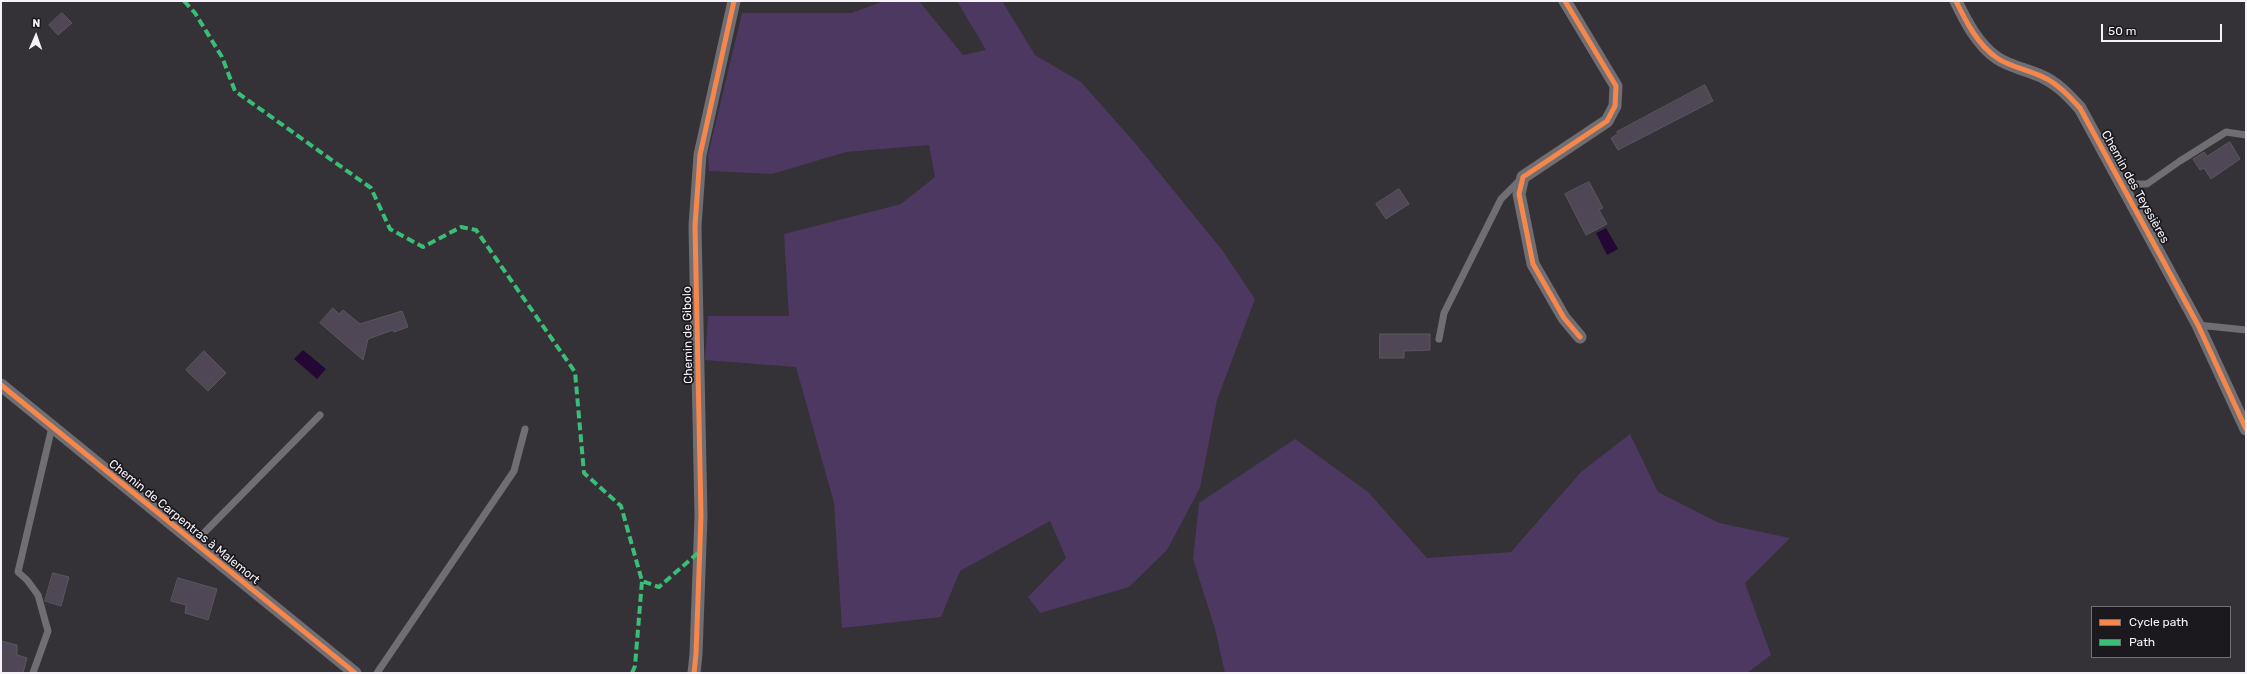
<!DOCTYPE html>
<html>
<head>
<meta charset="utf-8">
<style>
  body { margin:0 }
  #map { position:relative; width:2247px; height:674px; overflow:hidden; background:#343137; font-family:Rubik,sans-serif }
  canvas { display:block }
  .frame { position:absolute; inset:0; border:2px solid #f5f2f9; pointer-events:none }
  .legend { position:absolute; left:2091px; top:606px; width:140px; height:52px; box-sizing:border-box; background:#1b191d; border:1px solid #727075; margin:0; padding:5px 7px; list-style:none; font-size:12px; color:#f5f2f9 }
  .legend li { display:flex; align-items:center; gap:8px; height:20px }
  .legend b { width:20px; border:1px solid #727075 }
  .north { position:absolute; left:16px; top:16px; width:40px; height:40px; -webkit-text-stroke:3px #1b191d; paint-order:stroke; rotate:2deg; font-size:11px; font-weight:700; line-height:16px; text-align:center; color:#f5f2f9 }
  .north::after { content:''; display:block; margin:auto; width:14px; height:18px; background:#f5f2f9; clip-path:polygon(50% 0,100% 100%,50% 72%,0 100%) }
  .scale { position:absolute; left:2101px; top:24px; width:121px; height:18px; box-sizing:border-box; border:2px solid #f5f2f9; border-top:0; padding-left:5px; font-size:12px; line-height:14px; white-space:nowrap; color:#f5f2f9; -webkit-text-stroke:3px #1b191d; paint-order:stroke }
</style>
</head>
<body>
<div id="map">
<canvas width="2247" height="674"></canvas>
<div class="frame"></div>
<ul class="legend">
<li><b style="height:5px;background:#f5874c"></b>Cycle path</li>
<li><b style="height:5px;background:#3abd76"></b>Path</li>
</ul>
<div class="north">N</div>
<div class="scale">50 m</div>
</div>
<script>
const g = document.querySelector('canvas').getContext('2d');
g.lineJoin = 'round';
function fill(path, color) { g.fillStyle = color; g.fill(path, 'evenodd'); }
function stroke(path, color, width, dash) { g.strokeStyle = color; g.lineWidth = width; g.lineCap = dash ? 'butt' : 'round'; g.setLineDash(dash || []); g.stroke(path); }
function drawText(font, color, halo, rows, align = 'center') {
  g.font = font + ' Rubik,sans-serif'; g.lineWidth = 3.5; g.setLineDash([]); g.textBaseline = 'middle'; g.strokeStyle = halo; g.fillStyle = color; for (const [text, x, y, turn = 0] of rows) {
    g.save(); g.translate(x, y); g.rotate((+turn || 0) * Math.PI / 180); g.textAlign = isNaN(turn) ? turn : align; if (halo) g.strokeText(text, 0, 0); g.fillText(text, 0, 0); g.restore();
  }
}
const green = new Path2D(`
  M884 1H919L963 55 986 50 957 1H1002L1035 55 1081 82 1135 143 1222 250 1255 299 1217 400 1200 488 1167 550 1129 587 1040 613 1028 597 1066 558 1050 521 960 571 941 617 842 628 834 503 796 367 705 360 708 316H789L784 234 901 204 935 177 929 145 846 152 772 174 709 171 708 155 742 13H851Z
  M1630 434 1658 492 1719 523 1790 538 1745 583 1771 655 1747 673H1225L1215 629 1193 559 1199 503 1295 439 1368 492 1427 558 1511 552 1581 472Z`);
const water = new Path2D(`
  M1606 228 1618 249 1607 255 1596 233Z
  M303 350 326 369 317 379 294 359Z`);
const building = new Path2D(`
  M62 13 72 23 58 35 49 25Z
  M1705 85 1713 101 1618 150 1611 138 1618 134 1617 132Z
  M2230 142 2240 159 2211 179 2204 168 2200 170 2193 159 2204 152 2207 156Z
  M1589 182 1603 208 1599 210 1607 224 1586 235 1565 194Z
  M1399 189 1409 204 1386 219 1376 204Z
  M333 308 339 314 343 310 360 324 402 311 408 327 394 332 393 330 368 339 363 360 320 323Z
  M1380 334H1430V350L1404 351V358H1380Z
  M204 351 226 373 208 391 186 370Z
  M53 573 69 577 61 606 45 601Z
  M178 578 217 589 208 620 185 613 186 605 171 601Z
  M1 641 17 645V655L27 658 23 673H1Z`);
const service = new Path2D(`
  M2122 184H2147L2180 161 2226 132 2246 135
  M2198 325 2246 330
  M1439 339 1444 313 1501 199 1520 180
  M195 542 320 415
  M33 673 48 631 38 595 27 580 18 572 52 427
  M377 673 514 471 525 429`);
const minor = new Path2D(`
  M1565 1 1616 86 1615 106 1607 121 1523 177 1519 194 1533 264 1564 318 1580 337
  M1956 1C1966 22 1978 45 1997 58 2010 67 2029 70 2043 77 2058 84 2069 96 2080 108L2198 325 2246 429
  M1 385 355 673
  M694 673 696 654 701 516 695 226 700 155 734 1`);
const quiet = new Path2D(`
  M184 1 195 13 222 57 235 91 371 188 390 229 423 247 461 227 476 230 575 372 584 473 621 506 642 581 659 587 699 552
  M632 673 635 666 642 581`);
const cycleway = new Path2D(`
  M1565 1 1616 86 1615 106 1607 121 1523 177 1519 194 1533 264 1564 318 1580 337
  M1956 1C1966 22 1978 45 1997 58 2010 67 2029 70 2043 77 2058 84 2069 96 2080 108L2198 325 2246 429
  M1 385 355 673
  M694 673 696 654 701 516 695 226 700 155 734 1`);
const streetNames = [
  ["Chemin des Teyssières",2135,187,61],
  ["Chemin de Gibolo",688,335,-91],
  ["Chemin de Carpentras à Malemort",184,522,39]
];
fill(green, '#4d3861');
fill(water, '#230735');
fill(building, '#4f4656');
stroke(building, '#5a585c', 1);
stroke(service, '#706e72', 7);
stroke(minor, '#706e72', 13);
stroke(quiet, '#3abd76', 4, [8, 4]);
stroke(cycleway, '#f5874c', 5);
drawText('12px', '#f5f2f9', '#1b191d', streetNames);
</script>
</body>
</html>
